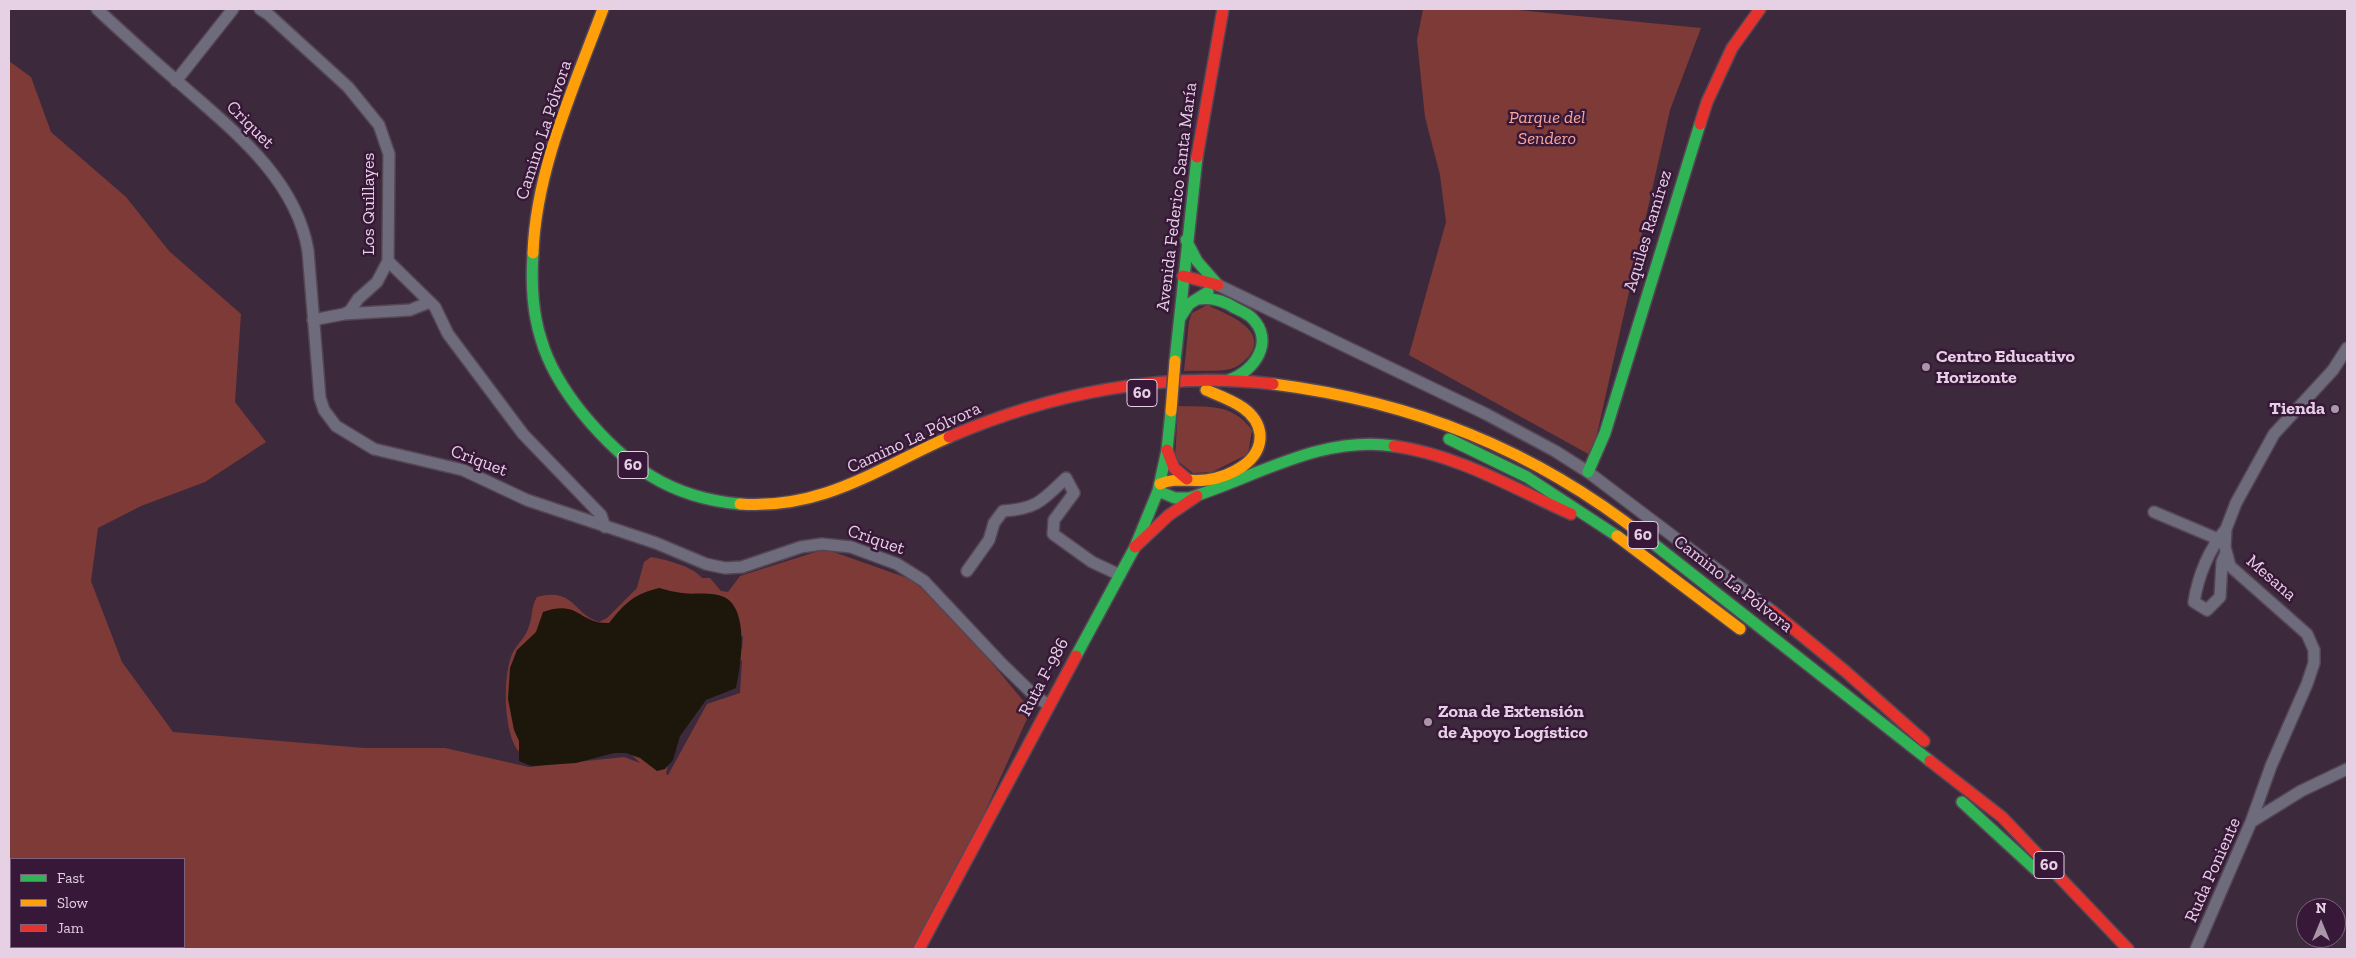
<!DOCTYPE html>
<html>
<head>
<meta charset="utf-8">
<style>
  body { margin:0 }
  #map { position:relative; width:2356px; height:958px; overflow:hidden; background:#3c2a3c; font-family:"Zilla Slab",serif }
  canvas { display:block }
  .frame { position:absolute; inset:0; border:10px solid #e5d0e4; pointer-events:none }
  .legend { position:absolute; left:10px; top:858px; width:175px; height:90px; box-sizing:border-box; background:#381838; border:1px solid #7d627d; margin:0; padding:6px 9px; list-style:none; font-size:15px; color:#e5d0e4 }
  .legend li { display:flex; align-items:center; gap:10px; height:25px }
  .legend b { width:25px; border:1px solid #7d627d }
  .north { position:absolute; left:2296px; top:898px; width:50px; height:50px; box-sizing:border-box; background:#381838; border:1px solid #7d627d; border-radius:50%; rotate:0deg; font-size:14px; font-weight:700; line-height:20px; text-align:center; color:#e5d0e4 }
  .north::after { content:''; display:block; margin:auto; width:18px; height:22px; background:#aa96a9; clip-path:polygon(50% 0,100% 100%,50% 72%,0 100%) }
</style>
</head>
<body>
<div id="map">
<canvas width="2356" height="958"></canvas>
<div class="frame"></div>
<ul class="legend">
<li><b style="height:6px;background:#30b455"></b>Fast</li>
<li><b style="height:6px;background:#ff9f0a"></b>Slow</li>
<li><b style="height:6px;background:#e5322d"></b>Jam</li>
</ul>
<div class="north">N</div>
</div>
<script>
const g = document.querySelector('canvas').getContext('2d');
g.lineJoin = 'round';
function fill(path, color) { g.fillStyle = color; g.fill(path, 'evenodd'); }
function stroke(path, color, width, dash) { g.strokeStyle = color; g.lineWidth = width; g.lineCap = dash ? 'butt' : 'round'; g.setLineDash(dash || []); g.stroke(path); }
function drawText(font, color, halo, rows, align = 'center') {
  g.font = font + ' "Zilla Slab",serif'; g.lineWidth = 5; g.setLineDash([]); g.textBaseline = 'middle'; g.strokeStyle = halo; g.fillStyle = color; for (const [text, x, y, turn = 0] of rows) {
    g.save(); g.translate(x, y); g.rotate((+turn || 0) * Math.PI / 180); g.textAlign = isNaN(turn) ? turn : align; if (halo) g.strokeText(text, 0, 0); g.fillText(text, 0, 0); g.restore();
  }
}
const green = new Path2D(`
  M1423 9H1508L1701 28 1670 110 1592 456 1409 355 1446 222 1440 175 1425 117 1417 40Z
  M9 61 31 77 51 132 126 197 169 251 241 314 235 402 266 442 205 482 141 506 98 528 91 581 122 662 173 732 364 748H445L529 767 624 757 640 763 629 752 520 753C503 736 502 673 513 652 518 643 526 637 529 626 533 616 531 606 537 597 574 587 573 614 599 622L607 618 637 588 644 562 651 557C667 560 692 566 702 578H710L721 591 728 592 740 576 825 549 913 580 965 631 1031 710 975 834 913 949H9ZM743 636 742 649 733 650 737 637ZM742 660 740 693 707 704 668 775 666 774 672 748 710 688ZM11 859H184V947H11Z
  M1207 305C1224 313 1270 329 1249 356 1243 362 1239 367 1230 369 1216 372 1199 370 1184 371L1189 321 1192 313Z
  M1178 406C1209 407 1232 403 1252 430L1248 454 1212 472 1193 473 1175 459Z`);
const water = new Path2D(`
  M659 588C667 590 674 592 682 593 696 595 711 591 724 597 750 609 741 667 736 688L706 700 680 736 673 760 665 769 657 771 640 758 626 753H614L576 763 531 766 519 761V741L514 730 508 699 510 668 517 650 536 632 543 612C580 599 578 624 609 623 625 603 634 594 659 588Z`);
const street = new Path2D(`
  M97 9C123 33 149 57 176 80 229 127 296 177 308 251L320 398 324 410 336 426 374 449 463 470 527 500 656 543 706 564 725 568 742 567 801 547 822 544 851 547 897 564 924 581 1002 664 1036 697 1049 705
  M260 9 268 14 348 87 379 125 389 154 388 261 377 282 358 299 350 311 344 314 313 320
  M176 81 233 9
  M388 261 435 307 448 334 523 434 601 515 605 527
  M1218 285 1486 414 1555 451 1588 472 1772 611
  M344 314 410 310 430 302
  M2154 512 2218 539
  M2226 553 2222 562 2220 597 2207 610 2194 602C2198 576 2209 549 2226 529
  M967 571 989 540 994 523 1003 511C1037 509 1043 500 1066 478L1074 493 1054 520 1053 534 1092 562 1120 575
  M2251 822 2271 766 2307 684 2314 663V650L2307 634 2230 566 2225 547 2226 529 2236 503 2274 434 2333 370 2347 348
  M2196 949 2251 822 2301 791 2347 769`);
const fast = new Path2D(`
  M1186 240 1197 261 1218 285
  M533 253C531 282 532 311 541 339 549 367 566 393 583 414 626 466 670 498 740 504
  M1199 299C1213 297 1224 301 1235 308 1241 311 1247 313 1252 318 1275 341 1255 371 1229 380
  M1180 318 1189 304 1208 292
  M1175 361 1197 157
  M1449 439 1527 477 1617 536
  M1588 472 1605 433 1700 124
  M1158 491 1167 450 1171 411
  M1158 491 1175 498H1189C1256 477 1321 435 1394 446
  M1645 537 1930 761
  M1076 656 1135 547 1158 491
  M1962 802 2036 870`);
const slow = new Path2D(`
  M533 253C536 169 574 87 603 9
  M1273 384C1414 402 1533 449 1645 537
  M1160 484C1175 477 1190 482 1206 480 1229 477 1262 462 1260 434 1257 408 1227 399 1206 390
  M740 504C822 510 877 469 949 437
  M1617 536 1740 629`);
const jam = new Path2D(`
  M1700 124 1707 102 1732 48 1760 9
  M1197 157 1223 9
  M1183 276 1218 285
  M949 437C1051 393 1163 371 1273 384
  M1394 446C1458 455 1513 488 1571 514
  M1167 450 1174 468 1187 479
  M1135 547 1169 515 1197 496
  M1772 611 1845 671 1924 741
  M1930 761 2002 817 2128 949
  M919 949 1076 656`);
const slowBridge = new Path2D(`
  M1171 411 1175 361`);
const markers = [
  [1926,367,5,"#aa96a9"],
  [2335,409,5,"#aa96a9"],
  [1428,722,5,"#aa96a9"]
];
const shields = [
  [1142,393,30],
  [633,465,30],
  [1643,535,30],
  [2049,865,30]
];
const shieldNames = [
  ["60",1142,393],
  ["60",633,465],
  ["60",1643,535],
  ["60",2049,865]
];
const parkNames = [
  ["Parque del",1547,118],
  ["Sendero",1547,139]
];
const streetNames = [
  ["Criquet",250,125,45],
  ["Camino La Pólvora",544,130,-72],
  ["Avenida Federico Santa María",1177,197,-83],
  ["Los Quillayes",369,204,-90],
  ["Aquiles Ramírez",1648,231,-73],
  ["Camino La Pólvora",914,438,-25],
  ["Criquet",479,461,21],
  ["Criquet",876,540,19],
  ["Mesana",2271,578,41],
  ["Camino La Pólvora",1733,584,38],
  ["Ruta F-986",1044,677,-62],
  ["Ruda Poniente",2213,870,-66]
];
const poiNames = [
  ["Centro Educativo",1936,357],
  ["Horizonte",1936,378],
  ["Tienda",2325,409,"right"],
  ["Zona de Extensión",1438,712],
  ["de Apoyo Logístico",1438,733]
];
fill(green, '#7d3a37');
fill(water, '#1d160b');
stroke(street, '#554655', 14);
stroke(fast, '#554655', 14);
stroke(slow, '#554655', 14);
stroke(jam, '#554655', 14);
stroke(street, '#6e6c7c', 11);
stroke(fast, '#30b455', 11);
stroke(slow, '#ff9f0a', 11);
stroke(jam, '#e5322d', 11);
stroke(slowBridge, '#554655', 14, []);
stroke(slowBridge, '#ff9f0a', 11);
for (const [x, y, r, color] of markers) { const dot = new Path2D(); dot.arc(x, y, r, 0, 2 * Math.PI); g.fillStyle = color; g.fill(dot); stroke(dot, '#381838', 2); }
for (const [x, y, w] of shields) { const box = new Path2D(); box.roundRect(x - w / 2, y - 13.5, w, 27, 4); g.fillStyle = '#381838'; g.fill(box); stroke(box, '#e5d0e4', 1); }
drawText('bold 16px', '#e5d0e4', null, shieldNames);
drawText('italic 18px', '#f8a59b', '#381838', parkNames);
drawText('18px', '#e5d0e4', '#381838', streetNames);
drawText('bold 18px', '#e5d0e4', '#381838', poiNames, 'left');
</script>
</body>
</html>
